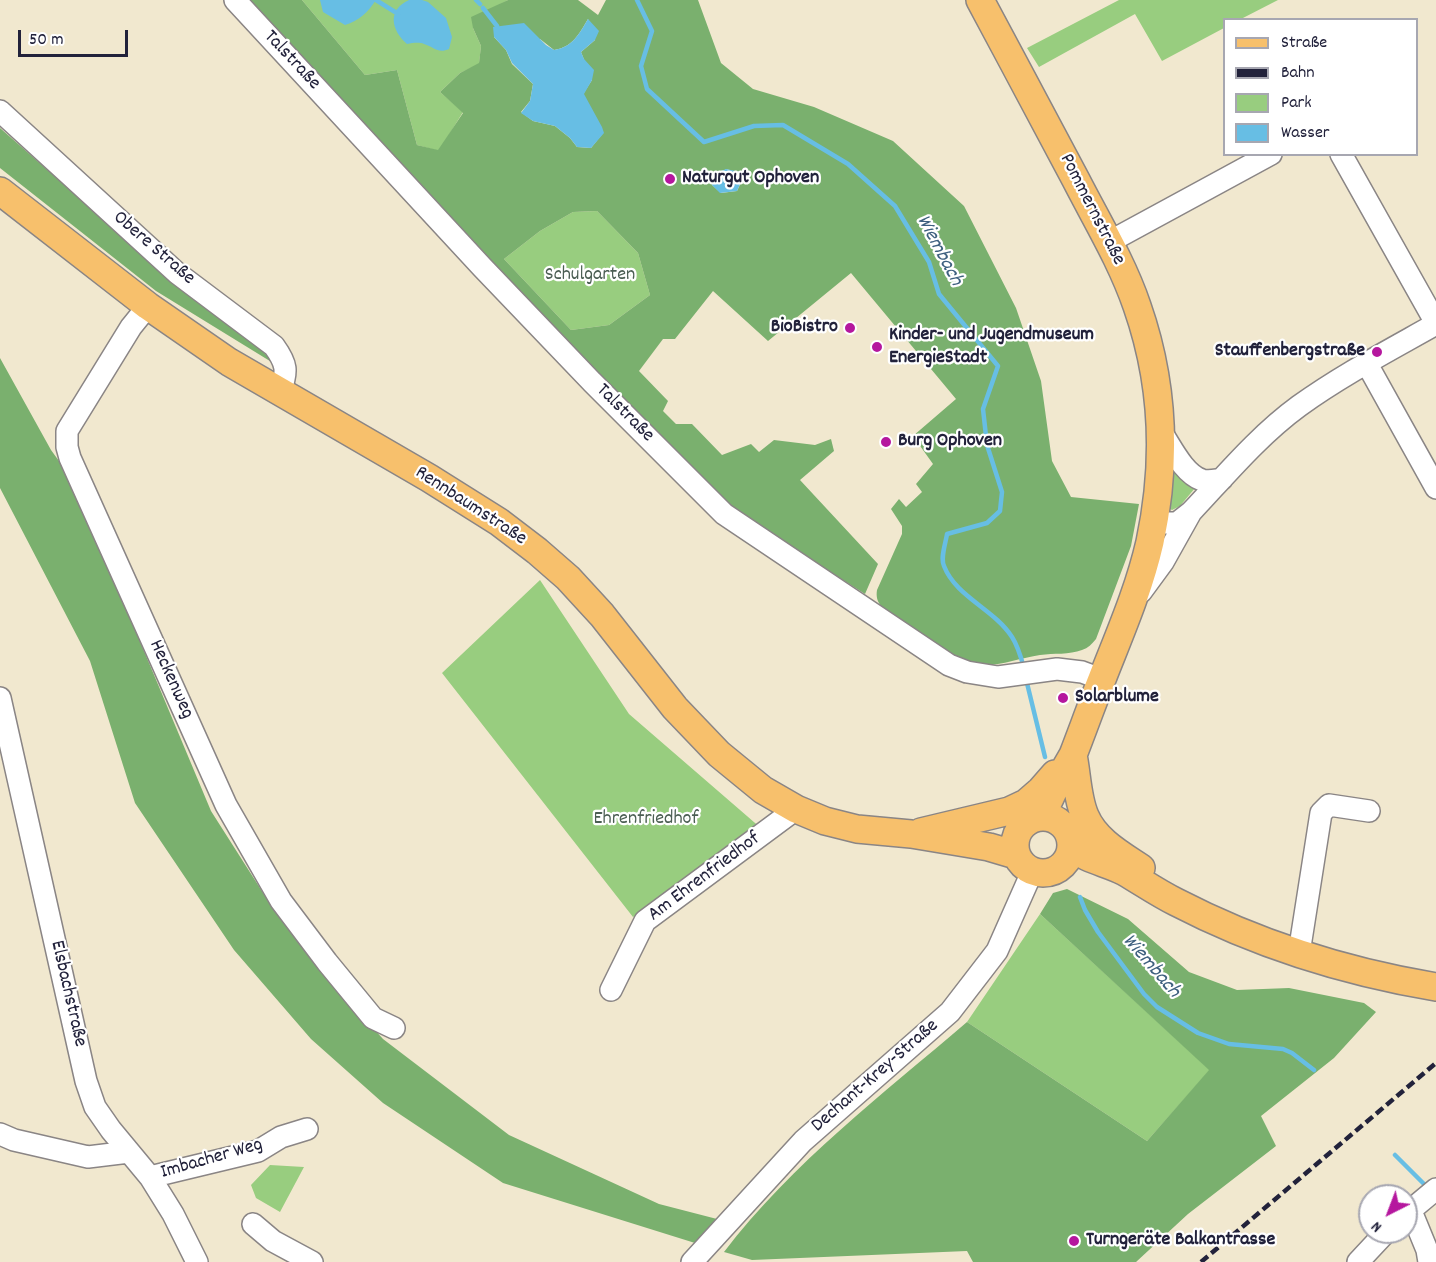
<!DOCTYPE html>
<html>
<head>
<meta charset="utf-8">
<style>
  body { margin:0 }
  #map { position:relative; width:1436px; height:1262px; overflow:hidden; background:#f1e8cf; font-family:Dekko,sans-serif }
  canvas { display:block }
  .legend { position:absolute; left:1223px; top:18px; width:195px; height:138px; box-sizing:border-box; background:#fff; border:2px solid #a7a7b1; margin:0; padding:8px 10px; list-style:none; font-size:18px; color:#22223b }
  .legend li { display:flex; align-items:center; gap:12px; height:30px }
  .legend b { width:30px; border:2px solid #a7a7b1 }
  .north { position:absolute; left:1358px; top:1184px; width:60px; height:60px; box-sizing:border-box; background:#fff; border:2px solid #a7a7b1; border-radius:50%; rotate:222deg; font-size:16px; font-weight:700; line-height:24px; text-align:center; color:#22223b }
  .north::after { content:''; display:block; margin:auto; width:21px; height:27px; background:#b5179e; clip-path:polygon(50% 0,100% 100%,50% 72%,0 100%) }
  .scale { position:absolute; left:18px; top:30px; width:110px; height:27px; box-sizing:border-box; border:3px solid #22223b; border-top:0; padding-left:8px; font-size:18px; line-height:21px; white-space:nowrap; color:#22223b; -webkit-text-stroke:4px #fff; paint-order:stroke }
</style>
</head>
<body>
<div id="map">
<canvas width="1436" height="1262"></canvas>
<ul class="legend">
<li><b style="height:8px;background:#f7c06c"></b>Straße</li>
<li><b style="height:8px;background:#22223b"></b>Bahn</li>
<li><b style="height:16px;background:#98cd7f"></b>Park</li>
<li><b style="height:16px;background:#67bee4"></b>Wasser</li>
</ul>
<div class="north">N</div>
<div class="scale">50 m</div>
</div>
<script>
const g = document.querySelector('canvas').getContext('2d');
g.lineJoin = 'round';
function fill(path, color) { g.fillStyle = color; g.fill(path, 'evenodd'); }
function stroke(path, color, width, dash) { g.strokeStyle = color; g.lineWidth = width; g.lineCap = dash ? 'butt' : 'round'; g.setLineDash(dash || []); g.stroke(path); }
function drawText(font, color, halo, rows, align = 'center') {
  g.font = font + ' Dekko,sans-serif'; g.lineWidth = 4.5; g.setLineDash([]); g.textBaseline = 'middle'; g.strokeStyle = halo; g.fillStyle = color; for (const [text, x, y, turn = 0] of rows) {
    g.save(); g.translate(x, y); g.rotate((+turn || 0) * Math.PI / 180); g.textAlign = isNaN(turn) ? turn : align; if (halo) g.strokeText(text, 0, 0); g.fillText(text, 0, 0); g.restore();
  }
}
const green = new Path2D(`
  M302 0H508L493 8 473 28 481 46 479 64 460 73 440 92 463 112 439 151 417 145 397 70 365 75Z
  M1119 0H1278L1241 19 1224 20V28L1162 61 1135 14 1039 67 1027 48Z
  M597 211 638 253 650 295 609 325 571 330 504 259 540 231 573 212Z
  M1171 464 1195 488 1180 506 1172 510 1167 507Z
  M540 580 629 714 762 829 633 917 442 673Z
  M1040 914 1210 1070 1147 1141 967 1022Z
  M270 1165 304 1167 280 1212 256 1198 251 1185Z`);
const forest = new Path2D(`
  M243 0H302L365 75 397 70 417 145 438 150 463 113 440 92 460 73 479 63 481 46 473 28 471 17 508 0H578L598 15 606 0H698L721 63 753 89 814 107 893 141 964 206 1016 308 1041 381 1052 461 1071 497 1139 504 1131 546 1096 639C1092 644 1088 648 1082 650 1069 655 1054 653 1040 655 1018 658 994 669 971 664 955 660 893 620 882 607 877 602 876 596 877 590L902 534V526L891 509 899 499 906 507 922 492 916 484 933 464 913 436 956 399 851 273 768 341 713 291 675 339H663L639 371 668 401 663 411 676 424H692L722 455 751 444 759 452 774 440 815 445 831 439 834 451 800 480 878 564 865 594 731 509 596 376ZM588 19 595 40 581 52 592 80 583 94 603 133 591 148 577 147 570 138 555 126 533 121 521 112 530 101 533 84 512 64 506 50 494 37 540 39 554 50C573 47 579 34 588 19ZM726 169 745 174 737 191 721 193 712 185ZM597 211 638 253 650 295 609 325 571 330 504 259 540 231 573 212Z
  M0 128 171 279 238 328 278 366 156 291 0 168Z
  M0 358 51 450 72 479 211 811 274 910 320 969 383 1039 509 1135 659 1204 717 1219 695 1243 503 1183 383 1103 311 1039 234 950 135 803 90 661 0 488Z
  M1067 889 1128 919 1189 972 1237 990 1289 988 1364 1003 1376 1012 1334 1058 1261 1116 1276 1146 1188 1214 1136 1262H973L967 1251 752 1260 724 1252C792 1163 883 1094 967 1022L1147 1141 1209 1070 1040 914 1053 893Z`);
const water = new Path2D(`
  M320 0H376C368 12 359 21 345 25L323 12Z
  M409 0H422L428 2 446 18 452 37 449 49C438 54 434 47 424 44 419 42 413 43 407 44 391 30 387 10 409 0Z
  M588 19 599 31 595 40 581 52 584 59 594 70 592 80 584 94 602 127 604 133 591 148 577 147 570 138 555 126 533 121 521 113 530 101 533 84 512 63 506 50 494 37 493 27 524 23 546 45 554 50C573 47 579 34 588 19Z
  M726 169 745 173 737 191 720 193 712 185V175Z`);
const stream = new Path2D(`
  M376 0 395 12H400
  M476 0 480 4
  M637 0 652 31 641 66 647 89 704 142 754 126 783 125 848 164 895 206 929 262 939 294 998 366 983 409 987 445 1002 492 1000 511 987 523 947 534C946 542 940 558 944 566 956 597 994 609 1012 637 1018 646 1021 657 1024 668
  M483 8 497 26
  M1026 679 1045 757
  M1080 897 1085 910 1098 932 1144 994 1157 1007 1198 1033 1229 1044 1283 1049 1292 1053 1314 1070
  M1395 1155 1429 1189`);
const minor = new Path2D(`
  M235 0 482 267 592 382 724 514 949 665 967 672 998 677 1057 669 1082 672 1101 679
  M0 111 177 273 274 346C287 364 288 371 280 392
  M1341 154 1436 323
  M1109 242 1271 154
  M148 306 131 327 67 431V447L70 458 226 805 281 901 327 962 373 1018 394 1028
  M1367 364 1436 488
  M1162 433C1172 448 1184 474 1202 480 1209 482 1215 480 1222 479
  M1153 523H1177L1191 512C1225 476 1258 436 1299 406 1342 375 1390 350 1436 324
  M1141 592 1163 562 1191 512
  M0 698 86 1081 95 1107 111 1130 150 1177 173 1214 197 1262
  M1299 953 1321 813 1329 805 1369 811
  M611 990 645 921 796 809
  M0 1134 14 1140 88 1157 129 1152
  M150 1177 258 1151 281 1137 307 1129
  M1411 1211 1427 1250 1429 1262
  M1406 1214 1436 1189
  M253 1224 273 1241 312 1262
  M692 1262 803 1141 950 1012 997 951 1032 872
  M1358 1262 1386 1232`);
const major = new Path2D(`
  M980 0C1012 60 1044 119 1076 180 1097 221 1122 262 1137 306 1164 383 1167 462 1150 542 1139 590 1120 633 1102 679 1092 704 1083 729 1073 755L1058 781 1041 817
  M0 191 148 306 229 362 429 478 499 522 537 551 568 578 602 615 675 708 719 754 763 790 796 809 825 821 857 829 911 834 989 847 1016 855
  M1073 755C1077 774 1077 798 1085 816 1095 840 1120 854 1141 868
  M1015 845a28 28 0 1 1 56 0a28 28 0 1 1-56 0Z
  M921 832 1009 811 1026 803 1041 790 1055 774
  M1071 847C1089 861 1106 862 1125 872 1142 882 1158 893 1176 902 1257 944 1347 972 1436 987`);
const rail = new Path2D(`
  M1201 1262 1436 1063`);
const markers = [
  [670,179,6,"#b5179e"],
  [850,328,6,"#b5179e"],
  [877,347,6,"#b5179e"],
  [1377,352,6,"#b5179e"],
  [886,442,6,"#b5179e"],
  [1063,698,6,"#b5179e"],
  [1074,1241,6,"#b5179e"]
];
const streetNames = [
  ["Talstraße",291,61,47],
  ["Pommernstraße",1091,210,63],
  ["Obere Straße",153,249,41],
  ["Talstraße",624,414,45],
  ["Rennbaumstraße",470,507,33],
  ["Heckenweg",170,680,66],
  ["Am Ehrenfriedhof",705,878,-37],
  ["Elsbachstraße",67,994,77],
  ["Dechant-Krey-Straße",876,1077,-41],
  ["Imbacher Weg",212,1160,-16]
];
const poiNames = [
  ["Naturgut Ophoven",682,179],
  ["BioBistro",838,328,"right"],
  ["Kinder- und Jugendmuseum",889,336],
  ["EnergieStadt",889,359],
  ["Stauffenbergstraße",1365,352,"right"],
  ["Burg Ophoven",898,442],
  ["Solarblume",1075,698],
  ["Turngeräte Balkantrasse",1086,1241]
];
const parkNames = [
  ["Schulgarten",590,276],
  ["Ehrenfriedhof",646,820]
];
const waterNames = [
  ["Wiembach",938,251,62],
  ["Wiembach",1150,967,49]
];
fill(green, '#98cd7f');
fill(forest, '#7ab06e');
fill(water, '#67bee4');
stroke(stream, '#67bee4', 4.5);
stroke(minor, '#8a8585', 24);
stroke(major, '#8a8585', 30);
stroke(minor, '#fff', 21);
stroke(major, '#f7c06c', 27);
stroke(rail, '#22223b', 4.5, [9, 4.5]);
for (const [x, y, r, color] of markers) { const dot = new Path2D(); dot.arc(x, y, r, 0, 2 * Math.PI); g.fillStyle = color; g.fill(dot); stroke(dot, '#fff', 2); }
drawText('20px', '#22223b', '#fff', streetNames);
drawText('bold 20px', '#22223b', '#fff', poiNames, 'left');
drawText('20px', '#4b5e53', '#fff', parkNames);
drawText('italic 21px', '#3e607f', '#fff', waterNames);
</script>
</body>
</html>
